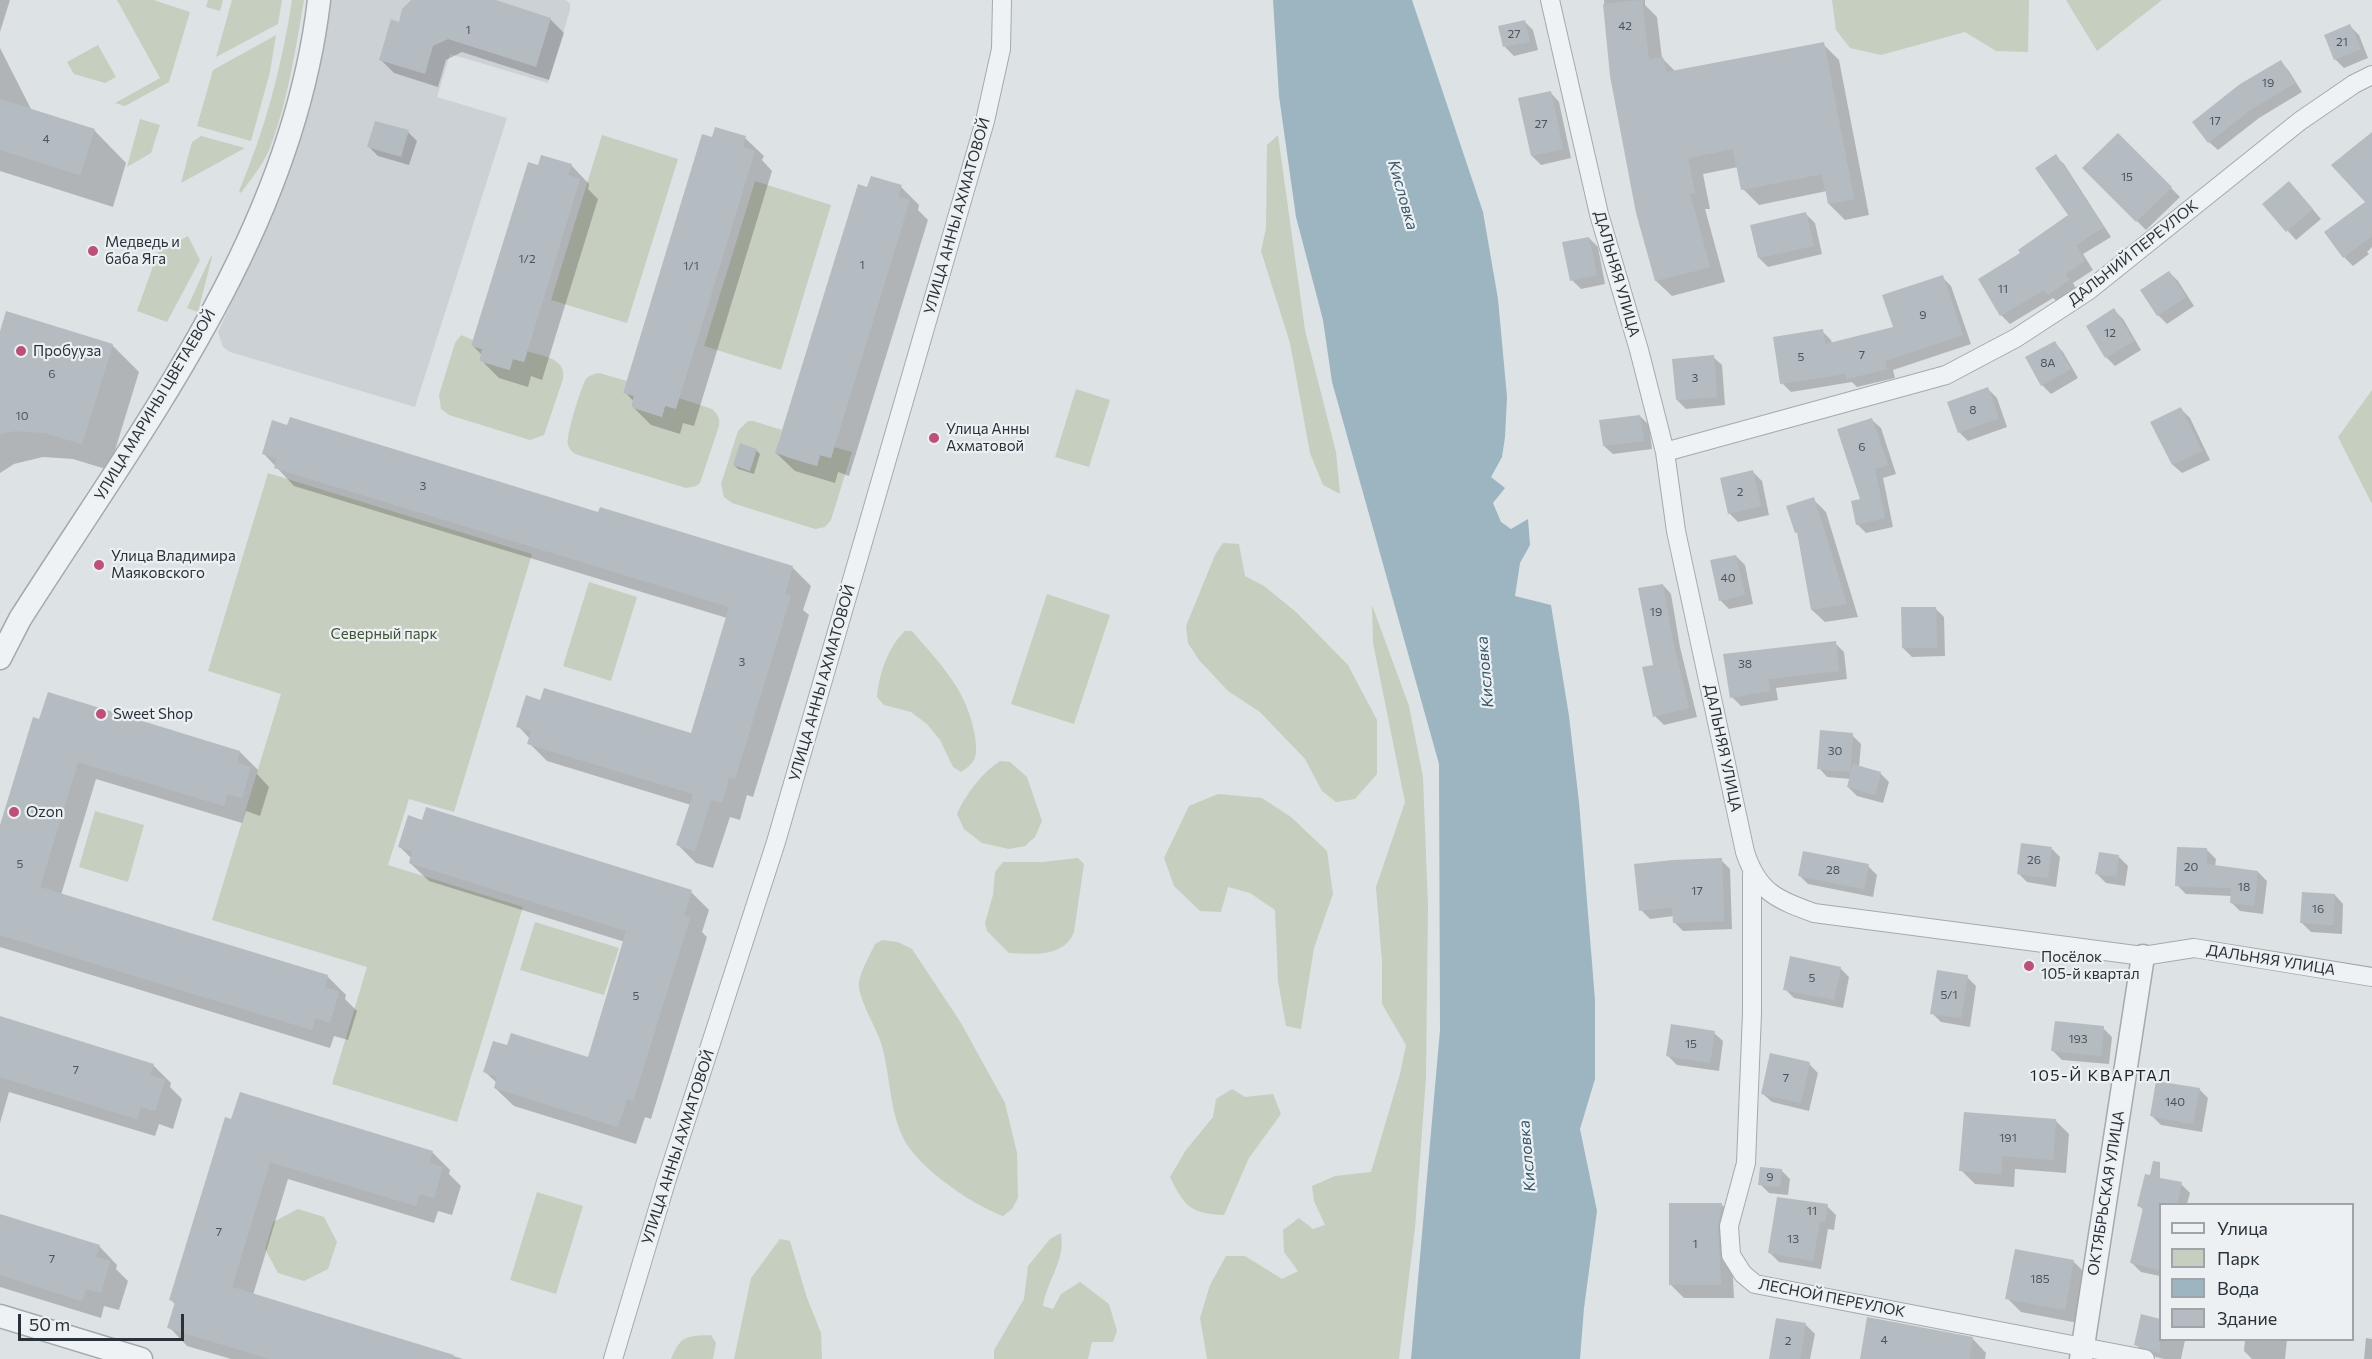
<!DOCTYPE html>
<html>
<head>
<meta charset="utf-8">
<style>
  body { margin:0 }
  #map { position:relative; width:2372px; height:1359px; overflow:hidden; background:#dde2e5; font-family:Commissioner,sans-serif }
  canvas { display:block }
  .legend { position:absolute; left:2159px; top:1203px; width:195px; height:138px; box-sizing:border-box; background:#ecf0f3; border:2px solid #9ea4a9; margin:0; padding:8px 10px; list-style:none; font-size:18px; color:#29323a }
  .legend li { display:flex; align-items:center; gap:12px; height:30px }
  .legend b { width:30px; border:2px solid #9ea4a9 }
  .scale { position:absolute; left:18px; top:1314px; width:166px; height:27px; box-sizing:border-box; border:3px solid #29323a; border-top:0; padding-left:8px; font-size:18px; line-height:21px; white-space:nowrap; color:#29323a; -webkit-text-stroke:4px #ecf0f3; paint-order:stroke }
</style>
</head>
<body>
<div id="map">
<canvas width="2372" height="1359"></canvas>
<ul class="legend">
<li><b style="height:8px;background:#eff2f4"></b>Улица</li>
<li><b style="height:16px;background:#c6cebf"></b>Парк</li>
<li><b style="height:16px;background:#9cb5c1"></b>Вода</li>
<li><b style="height:16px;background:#b5bcc1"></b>Здание</li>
</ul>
<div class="scale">50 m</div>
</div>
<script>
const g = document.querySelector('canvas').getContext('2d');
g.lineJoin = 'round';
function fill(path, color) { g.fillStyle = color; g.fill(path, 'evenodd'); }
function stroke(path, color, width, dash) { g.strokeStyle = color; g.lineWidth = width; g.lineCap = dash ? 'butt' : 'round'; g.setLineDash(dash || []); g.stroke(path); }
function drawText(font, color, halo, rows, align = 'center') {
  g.font = font + ' Commissioner,sans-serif'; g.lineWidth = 4.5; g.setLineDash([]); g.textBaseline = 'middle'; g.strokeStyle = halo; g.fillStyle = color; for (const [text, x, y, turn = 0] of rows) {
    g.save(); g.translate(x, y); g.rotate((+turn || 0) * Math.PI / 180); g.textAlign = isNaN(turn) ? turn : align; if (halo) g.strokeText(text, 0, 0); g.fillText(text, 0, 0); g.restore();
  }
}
const built = new Path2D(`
  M329 0H566L570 4V10L548 83 450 54 437 97 507 118 415 407 230 352 223 347 218 332 246 271 288 171Z`);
const green = new Path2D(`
  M117 0H154L190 12 169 82 125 106 115 103 160 78Z
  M208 0H223L220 11 206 7Z
  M232 0H282L278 24 216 57Z
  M292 0H304C296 47 287 106 269 150 263 165 250 180 241 193L239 191C265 130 282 66 292 0Z
  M1832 0H2029L2028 52 1996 51 1965 32 1881 55 1850 48 1836 30Z
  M2066 0H2162L2097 51Z
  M276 35 270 72 251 141 197 126 213 70Z
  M98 45 116 77 105 83 74 74 67 62Z
  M140 119 160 125 151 153 127 167Z
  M602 135 678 159 627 323 551 300Z
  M1278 135 1305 330 1336 452 1340 494 1323 485 1310 453 1290 343 1261 251 1266 228 1267 145Z
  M201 136 245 148 181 183 192 142Z
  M755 181 831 205 781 370 704 346Z
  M188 236 200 260 167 322 137 311 158 252Z
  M211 256 212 257 198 312 187 308Z
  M461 335 473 340 471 346 482 349 479 361 509 370 513 359 524 362 527 351C542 356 567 358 563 379L544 435 530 440 449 415 441 409 439 395 455 343Z
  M599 373 627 381 623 392 634 396 631 407 662 417 665 406 679 398 712 409C718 414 720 419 719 426L700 483 696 486 686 488 578 455C574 453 570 451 568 445 565 438 581 387 586 379 590 375 594 374 599 373Z
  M1076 389 1110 400 1089 467 1055 457Z
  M2372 390V504L2338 437Z
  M748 421H753L782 430 778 442 790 446 786 457 817 466 820 455 831 458 834 447 852 452 831 520 825 527 815 529 732 503 724 497 721 484 738 431Z
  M268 473 532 554 454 812 409 799 388 865 523 907 457 1122 332 1084 367 967 212 920 281 694 208 671Z
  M1223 543 1239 544 1245 576 1264 586 1296 612 1348 665 1377 720V774L1355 799 1336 802 1322 791 1305 759 1260 712 1228 691 1199 660 1188 643 1186 626 1215 555Z
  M589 582 637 597 611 681 563 666Z
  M1047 594 1110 615 1074 724 1011 704Z
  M1372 605 1409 706 1423 777 1428 906 1426 1077 1415 1228 1399 1359H1207L1200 1318 1210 1285 1226 1256H1245L1282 1279 1298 1271 1284 1252 1283 1230 1299 1218 1313 1229 1325 1225 1314 1201 1312 1186 1335 1176 1371 1172 1400 1074 1406 1045 1382 1004V962L1376 887 1405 802 1373 643Z
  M905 631H912C942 666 967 690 975 736 976 745 978 756 972 763 970 766 965 769 961 772L953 767 940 740 927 724 911 712 884 705 877 697C879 674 888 647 905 631Z
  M1000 761 1010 762 1027 777 1042 821 1035 837 1025 846 1009 849 982 843 964 829 957 814C965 795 983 772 1000 761Z
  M1218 794 1262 798 1291 817 1327 851 1333 894 1314 948 1301 1029 1286 1026 1278 981 1275 910 1250 893 1228 887 1221 912 1200 911 1174 886 1164 858 1189 806Z
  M95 811 144 825 128 882 79 867Z
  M1078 858 1084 864 1074 932C1064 958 1033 954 1009 953L987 931 985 923 993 895 995 872 1003 862H1043Z
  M535 922 619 948 604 995 520 970Z
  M882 940 898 942 912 949 961 1023 1005 1103 1017 1153 1018 1198 1012 1209 1003 1216C971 1204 913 1165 901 1133 889 1105 890 1072 881 1043 876 1027 857 997 859 982 861 970 870 955 875 944Z
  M1232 1089 1245 1097 1273 1094 1281 1114 1249 1158 1224 1215C1191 1214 1184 1206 1170 1177L1186 1150 1213 1117 1216 1099Z
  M537 1192 583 1206 556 1294 510 1280Z
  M298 1209 324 1217 337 1242 328 1269 304 1281 278 1273 265 1249 273 1222Z
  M1061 1233C1066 1260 1047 1280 1043 1306L1053 1309 1061 1294 1080 1282 1109 1304 1117 1331 1113 1342H1092L1088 1359H994V1350L1024 1299 1028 1266 1050 1239Z
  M780 1239 790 1241 807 1298 821 1333 822 1359H734L751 1278Z
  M711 1335 716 1343 713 1359H671C681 1335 687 1336 711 1335Z`);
const water = new Path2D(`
  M1273 0H1412L1483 212 1498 299 1507 397 1505 437 1502 457 1491 477 1505 488 1493 503 1501 522 1511 529 1528 519 1530 545 1520 563 1515 596 1551 605 1569 716 1579 802 1595 1000V1079L1580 1129 1597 1211 1584 1308 1580 1359H1411L1440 1030 1439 764 1332 382 1323 320 1296 217 1279 96Z`);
const shadow = new Path2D(`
  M0 0H10L0 32Z
  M414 0H491L550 19 564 33 549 80 462 52 446 60 438 87 394 73 381 60Z
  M1604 0H1645V5L1657 17 1662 58 1676 72 1823 44 1839 60 1869 215 1845 220 1829 204 1827 191 1759 205 1743 189 1738 167 1703 174 1710 209H1705L1725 282 1672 296 1656 281 1611 75Z
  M1524 21 1533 30 1538 50 1514 56 1505 47 1500 27Z
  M2350 26 2359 35 2368 58 2344 68 2335 59Z
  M0 48 32 111 94 130 126 163 113 207 0 171Z
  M2281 62 2289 71 2302 92 2259 118 2218 150 2209 142Z
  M1551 93 1559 102 1571 158 1541 165 1532 156Z
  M408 132 417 141 409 165 378 156 369 147Z
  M2372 134V247L2367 252 2369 254 2353 266 2344 257 2367 202Z
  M2118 135 2180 197 2146 230 2084 168Z
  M745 138 764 156 762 160 772 171 694 426 683 423 680 434 651 425 633 407 634 402 625 392 713 139Z
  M2055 156 2064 164 2111 237 2083 254 2093 270 2073 283 2077 290 2058 302 2053 298 2010 324 2001 315 1980 279 2022 254 2071 216Z
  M571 165 589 184 588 189 598 199 542 380 531 376 528 387 499 378 481 360 482 355 473 346 539 167Z
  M901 187 919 205 918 210 928 220 849 476 838 472 835 483 795 471 776 453Z
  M2298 192 2321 219 2296 240 2264 204Z
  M1806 214 1815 223 1822 254 1768 267 1759 258 1752 226Z
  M1589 238 1598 247 1605 284 1581 289 1572 280Z
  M2169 272 2178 281 2194 306 2167 324 2158 315Z
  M1942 277 1951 286 1971 344 1893 370 1895 378 1857 387 1852 382 1791 392 1782 383 1822 331 1831 340 1832 344 1895 328Z
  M2114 310 2123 319 2141 350 2115 366 2106 357Z
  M0 337 112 345 139 372 109 470 73 459 43 457 14 464 0 473Z
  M2055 343 2063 352 2078 378 2051 394 2042 385Z
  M1713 357 1722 365 1725 405 1686 409 1677 400Z
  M1988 389 1997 398 2007 427 1968 441 1959 432Z
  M2181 409 2190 418 2210 460 2182 473 2173 465Z
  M1640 416 1649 425 1652 449 1613 454 1604 446Z
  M1872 420 1881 428 1896 474 1883 478 1893 527 1866 533 1857 524Z
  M756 450 760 454 754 474 738 469 734 465Z
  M264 454 599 514 792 567 811 586 803 610 809 615 753 797 747 795 740 820 730 817 713 868 696 863 678 845 691 805 547 761 529 743 530 739 518 726 541 702 692 735 727 618 294 486Z
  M1753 472 1762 481 1769 515 1738 522 1729 513Z
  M1813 499 1826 512 1858 617 1825 622 1812 610 1799 535 1796 532Z
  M1736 556 1745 565 1753 604 1729 609 1720 600Z
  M1663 585 1671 594 1680 647 1697 717 1664 725 1655 716Z
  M1935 608 1944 617 1945 656 1912 657 1903 648Z
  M1835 643 1844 652 1847 679 1776 688 1778 700 1741 706 1732 697Z
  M34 719 240 752 258 770 257 774 269 787 260 816 246 811 242 823 96 779 61 895 328 977 346 995 345 999 357 1011 348 1040 334 1036 330 1048 0 947V830Z
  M1852 735 1861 744 1859 767 1880 773 1889 782 1883 803 1857 796 1848 787 1850 779 1827 777 1819 768Z
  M399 846 691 892 709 910 702 932 707 937 651 1119 645 1117 636 1144 514 1106 495 1088 497 1083 485 1072 589 1059 625 942 429 881 410 863 412 859Z
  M2051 848 2060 857 2056 887 2027 882 2018 873Z
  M2207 850 2216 859 2215 867 2258 872 2267 881 2263 914 2240 911 2231 902 2232 896 2186 894 2177 885Z
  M2119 857 2128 866 2125 886 2106 883 2097 874Z
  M1721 860 1730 869 1732 929 1683 931 1674 922V916L1650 919 1641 910Z
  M1868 866 1877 875 1873 897 1808 884 1799 875Z
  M2335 895 2343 904 2342 934 2311 932 2302 923Z
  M1840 968 1849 977 1843 1008 1794 998 1785 989Z
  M1967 977 1976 986 1970 1027 1941 1022 1932 1013Z
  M0 1018 153 1065 171 1083 170 1087 182 1099 173 1129 159 1124 155 1136 9 1092 0 1123Z
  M2103 1028 2112 1037 2109 1064 2062 1060 2053 1051Z
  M1714 1033 1723 1041 1719 1071 1677 1065 1668 1056Z
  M1809 1064 1818 1073 1809 1111 1772 1102 1763 1094Z
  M2199 1089 2208 1098 2202 1132 2161 1125 2152 1116Z
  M226 1119 432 1152 450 1170 449 1174 461 1186 452 1215 438 1211 434 1223 288 1179 253 1295 463 1359H231L187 1346 169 1327 176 1305 171 1300Z
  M2055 1120 2069 1134 2066 1173 2015 1169 2014 1187 1975 1184 1961 1170Z
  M1781 1170 1790 1179 1788 1195 1769 1193 1760 1184Z
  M2181 1184 2190 1193 2187 1204H2160V1276L2141 1272 2132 1263 2144 1210 2139 1206Z
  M1721 1204 1735 1218 1731 1241 1734 1298H1684L1670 1284Z
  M1827 1206 1836 1215 1834 1230 1828 1229 1821 1269 1779 1262 1770 1253Z
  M0 1216 99 1246 117 1265 116 1269 128 1281 119 1310 104 1306 101 1318 0 1287Z
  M2073 1261 2087 1275 2078 1323 2021 1312 2007 1298Z
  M2142 1316 2160 1320V1340H2185L2181 1359H2164L2145 1354 2136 1345Z
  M1806 1325 1815 1334 1810 1359H1772Z
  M2366 1338 2372 1339V1359H2364Z
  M1973 1339 1986 1353 1985 1359H1861Z
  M2245 1340H2287L2285 1359H2252L2244 1351Z`);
const building = new Path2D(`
  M411 0H496L551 18 536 67 448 39 433 46 425 74 379 60 391 19 399 22 402 9Z
  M1642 0 1649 60 1663 57 1666 72 1824 42 1854 199 1828 204 1822 174 1741 190 1733 149 1688 158 1695 193 1690 194 1710 267 1655 281 1636 213 1610 76 1603 4Z
  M1525 20 1530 42 1503 47 1498 26Z
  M2350 24 2361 49 2334 60 2324 35Z
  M2281 60 2295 83 2250 110 2208 143 2192 122 2240 84Z
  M1551 91 1563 149 1531 156 1518 98Z
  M0 99 95 129 80 175 0 150Z
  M375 121 409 130 401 157 367 147Z
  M715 127 746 136 743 147 755 151 676 409 665 406 662 417 631 407 634 396 623 393 702 134 712 137Z
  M2372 132V236L2343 258 2324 232 2365 202 2331 165Z
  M2118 133 2172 187 2136 222 2082 168Z
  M2056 154 2104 227 2076 245 2085 261 2065 274 2069 280 2048 295 2044 290 2000 316 1978 279 2020 253 2018 250 2068 215 2035 168Z
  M541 155 572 164 568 175 580 179 524 362 513 359 510 370 479 361 482 349 471 346 528 162 538 165Z
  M871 176 902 185 898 197 910 200 831 458 820 455 817 466 775 453 858 184 867 187Z
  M2289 181 2313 209 2286 232 2262 204Z
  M1806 212 1814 246 1758 258 1750 225Z
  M1589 237 1597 275 1570 281 1562 242Z
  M2169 271 2186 297 2157 316 2140 290Z
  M1943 275 1963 335 1885 361 1887 369 1847 379 1845 374 1780 384 1773 337 1823 329 1825 344 1893 327 1882 295Z
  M2114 308 2134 341 2105 358 2086 326Z
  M6 311 113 344 82 444 45 433 15 431 0 434V331Z
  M2055 341 2071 369 2041 386 2025 357Z
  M1714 355 1717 397 1676 400 1672 359Z
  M1988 387 1999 418 1958 433 1947 402Z
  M2181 407 2202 451 2172 465 2150 422Z
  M1640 415 1644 441 1603 446 1599 420Z
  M290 417 598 512 600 507 793 566 785 594 791 596 735 779 729 778 722 803 711 800 695 851 676 845 693 794 527 744 531 731 516 727 526 695 540 700 544 688 691 733 729 607 274 468 277 459 262 454 272 420 287 425Z
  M1872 418 1888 465 1875 469 1885 518 1856 525 1851 501 1860 499 1837 429Z
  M740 443 757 449 750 471 733 465Z
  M1753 470 1761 506 1728 514 1720 478Z
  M1814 497 1847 604 1811 610 1797 532 1795 533 1786 506Z
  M1736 555 1745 595 1719 601 1710 560Z
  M1663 584 1672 637 1689 708 1653 717 1642 667 1653 665 1638 588Z
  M1901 607H1936L1937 648H1902Z
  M1836 641 1839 671 1768 679 1770 691 1730 698 1723 654Z
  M48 692 240 751 237 763 251 767 242 798 227 794 224 806 78 762 40 887 328 975 325 987 339 992 330 1023 315 1018 312 1030 0 935V825L33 717 39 719Z
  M1820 730 1853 733 1850 772 1817 769Z
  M1853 764 1881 772 1875 795 1847 787Z
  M426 807 692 890 684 916 690 918 633 1101 627 1099 618 1127 494 1088 497 1077 483 1072 493 1041 507 1045 511 1033 588 1057 626 931 409 863 412 851 398 847 408 815 422 820Z
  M2021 843 2052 847 2048 878 2017 874Z
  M2177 847 2207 848V864L2258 871 2254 906 2230 903 2231 888 2175 886Z
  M1803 851 1869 864 1864 889 1798 876Z
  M2099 852 2119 855 2116 877 2095 874Z
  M1722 858 1724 921 1673 923 1672 907 1639 911 1634 864 1673 860Z
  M2302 892 2335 894 2333 925 2300 923Z
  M1790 956 1841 967 1834 1000 1783 990Z
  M1937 970 1968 975 1961 1018 1930 1014Z
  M0 1016 154 1064 150 1075 165 1080 155 1111 141 1107 137 1119 0 1077Z
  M2055 1021 2104 1026 2101 1056 2051 1051Z
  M1671 1024 1715 1031 1710 1063 1666 1056Z
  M1770 1053 1810 1062 1801 1103 1761 1094Z
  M2156 1081 2200 1088 2193 1124 2150 1116Z
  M240 1092 433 1151 429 1163 443 1167 434 1198 420 1194 416 1206 270 1162 232 1287 454 1355 453 1359H270L167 1328 175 1302 169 1300 225 1117 231 1119Z
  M1964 1112 2056 1119 2053 1160 2002 1156 2001 1174 1959 1171Z
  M2153 1161 2160 1162V1178L2182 1182 2177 1204H2160V1270L2130 1263 2143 1208 2137 1206 2145 1174 2150 1175Z
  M1760 1167 1782 1169 1780 1187 1758 1185Z
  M1777 1197 1828 1204 1825 1222 1820 1221 1813 1261 1768 1253Z
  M1669 1203H1722L1718 1227 1721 1285H1669Z
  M0 1214 100 1245 96 1257 110 1261 101 1293 86 1289 82 1301 0 1275Z
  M2015 1249 2074 1260 2065 1310 2005 1299Z
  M2141 1314 2160 1319V1353L2134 1345Z
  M1867 1317 1973 1337 1969 1359H1860Z
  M1776 1318 1806 1323 1800 1359H1769Z`);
const minor = new Path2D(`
  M1550 0 1599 214 1639 350 1665 452 1676 531 1745 852C1758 892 1776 899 1814 913L2143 956 2194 948 2372 977
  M1665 452 1946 375 2016 338 2088 291 2300 121 2354 84 2372 75
  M1752 874V1013L1746 1163 1729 1226 1731 1255 1743 1274 1755 1284 2145 1359
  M613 1359 666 1182 776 842 985 121 1001 49 1002 0`);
const tertiary = new Path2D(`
  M0 658 20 619C142 427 292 234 319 0
  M0 1316 141 1359
  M2081 1359 2143 956`);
const markers = [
  [93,251,6,"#bd5076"],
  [21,351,6,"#bd5076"],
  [934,438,6,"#bd5076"],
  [99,565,6,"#bd5076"],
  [101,714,6,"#bd5076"],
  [14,812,6,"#bd5076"],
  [2029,966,6,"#bd5076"]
];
const numberNames = [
  ["42",1625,26],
  ["1",468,30],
  ["27",1514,34],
  ["21",2342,42],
  ["19",2268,83],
  ["17",2215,121],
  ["27",1541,124],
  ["4",46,139],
  ["15",2127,177],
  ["1/2",527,259],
  ["1",862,265],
  ["1/1",691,266],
  ["11",2003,289],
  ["9",1923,315],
  ["12",2110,333],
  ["7",1862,355],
  ["5",1801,357],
  ["8А",2048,363],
  ["6",52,374],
  ["3",1695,378],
  ["8",1973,410],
  ["10",22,416],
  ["6",1862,447],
  ["3",423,486],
  ["2",1740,492],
  ["40",1728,578],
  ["19",1656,612],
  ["3",742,662],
  ["38",1745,664],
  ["30",1835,751],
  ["26",2034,860],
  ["5",20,864],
  ["20",2191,867],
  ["28",1833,870],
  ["18",2244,887],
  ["17",1697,891],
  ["16",2318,909],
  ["5",1812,978],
  ["5/1",1949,995],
  ["5",636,996],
  ["193",2078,1039],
  ["15",1691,1044],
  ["7",76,1070],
  ["7",1786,1078],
  ["140",2175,1102],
  ["191",2008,1138],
  ["9",1770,1177],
  ["11",1812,1211],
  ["7",219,1232],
  ["13",1793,1239],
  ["1",1695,1244],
  ["7",52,1259],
  ["185",2040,1279],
  ["4",1884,1340],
  ["2",1788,1341]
];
const streetNames = [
  ["УЛИЦА АННЫ АХМАТОВОЙ",957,216,-74],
  ["ДАЛЬНИЙ ПЕРЕУЛОК",2133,253,-38],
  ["ДАЛЬНЯЯ УЛИЦА",1617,274,74],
  ["УЛИЦА МАРИНЫ ЦВЕТАЕВОЙ",155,405,-59],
  ["УЛИЦА АННЫ АХМАТОВОЙ",822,683,-74],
  ["ДАЛЬНЯЯ УЛИЦА",1723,748,78],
  ["ДАЛЬНЯЯ УЛИЦА",2271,960,9],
  ["УЛИЦА АННЫ АХМАТОВОЙ",678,1147,-72],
  ["ОКТЯБРЬСКАЯ УЛИЦА",2106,1193,-81],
  ["ЛЕСНОЙ ПЕРЕУЛОК",1832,1298,11]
];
const poiNames = [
  ["Медведь и",105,242],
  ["баба Яга",105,259],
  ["Пробууза",33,351],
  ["Улица Анны",946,429],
  ["Ахматовой",946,446],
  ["Улица Владимира",111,556],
  ["Маяковского",111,573],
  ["Sweet Shop",113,714],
  ["Ozon",26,812],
  ["Посёлок",2041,957],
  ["105-й квартал",2041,974]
];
const parkNames = [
  ["Северный парк",384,634]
];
const waterNames = [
  ["Кисловка",1403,195,74],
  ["Кисловка",1485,672,-95],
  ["Кисловка",1527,1156,-95]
];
const neighbourhoodNames = [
  ["105-Й КВАРТАЛ",2101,1076]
];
fill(built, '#ccd1d6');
fill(green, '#c6cebf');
fill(water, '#9cb5c1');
fill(shadow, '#0003');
fill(building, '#b5bcc1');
stroke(minor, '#a3aaae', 20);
stroke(tertiary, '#a3aaae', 25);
stroke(minor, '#eff2f4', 18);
stroke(tertiary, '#eff2f4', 22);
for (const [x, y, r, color] of markers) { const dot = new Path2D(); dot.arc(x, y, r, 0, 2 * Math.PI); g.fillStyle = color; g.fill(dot); stroke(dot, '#ecf0f3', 2); }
drawText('12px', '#4c545c', null, numberNames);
drawText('15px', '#29323a', '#ecf0f3', streetNames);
drawText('15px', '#29323a', '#ecf0f3', poiNames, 'left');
drawText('15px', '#425438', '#ecf0f3', parkNames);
drawText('italic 16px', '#385769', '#ecf0f3', waterNames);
g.letterSpacing = '1.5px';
drawText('16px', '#1b232b', '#ecf0f3', neighbourhoodNames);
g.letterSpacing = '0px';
</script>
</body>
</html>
